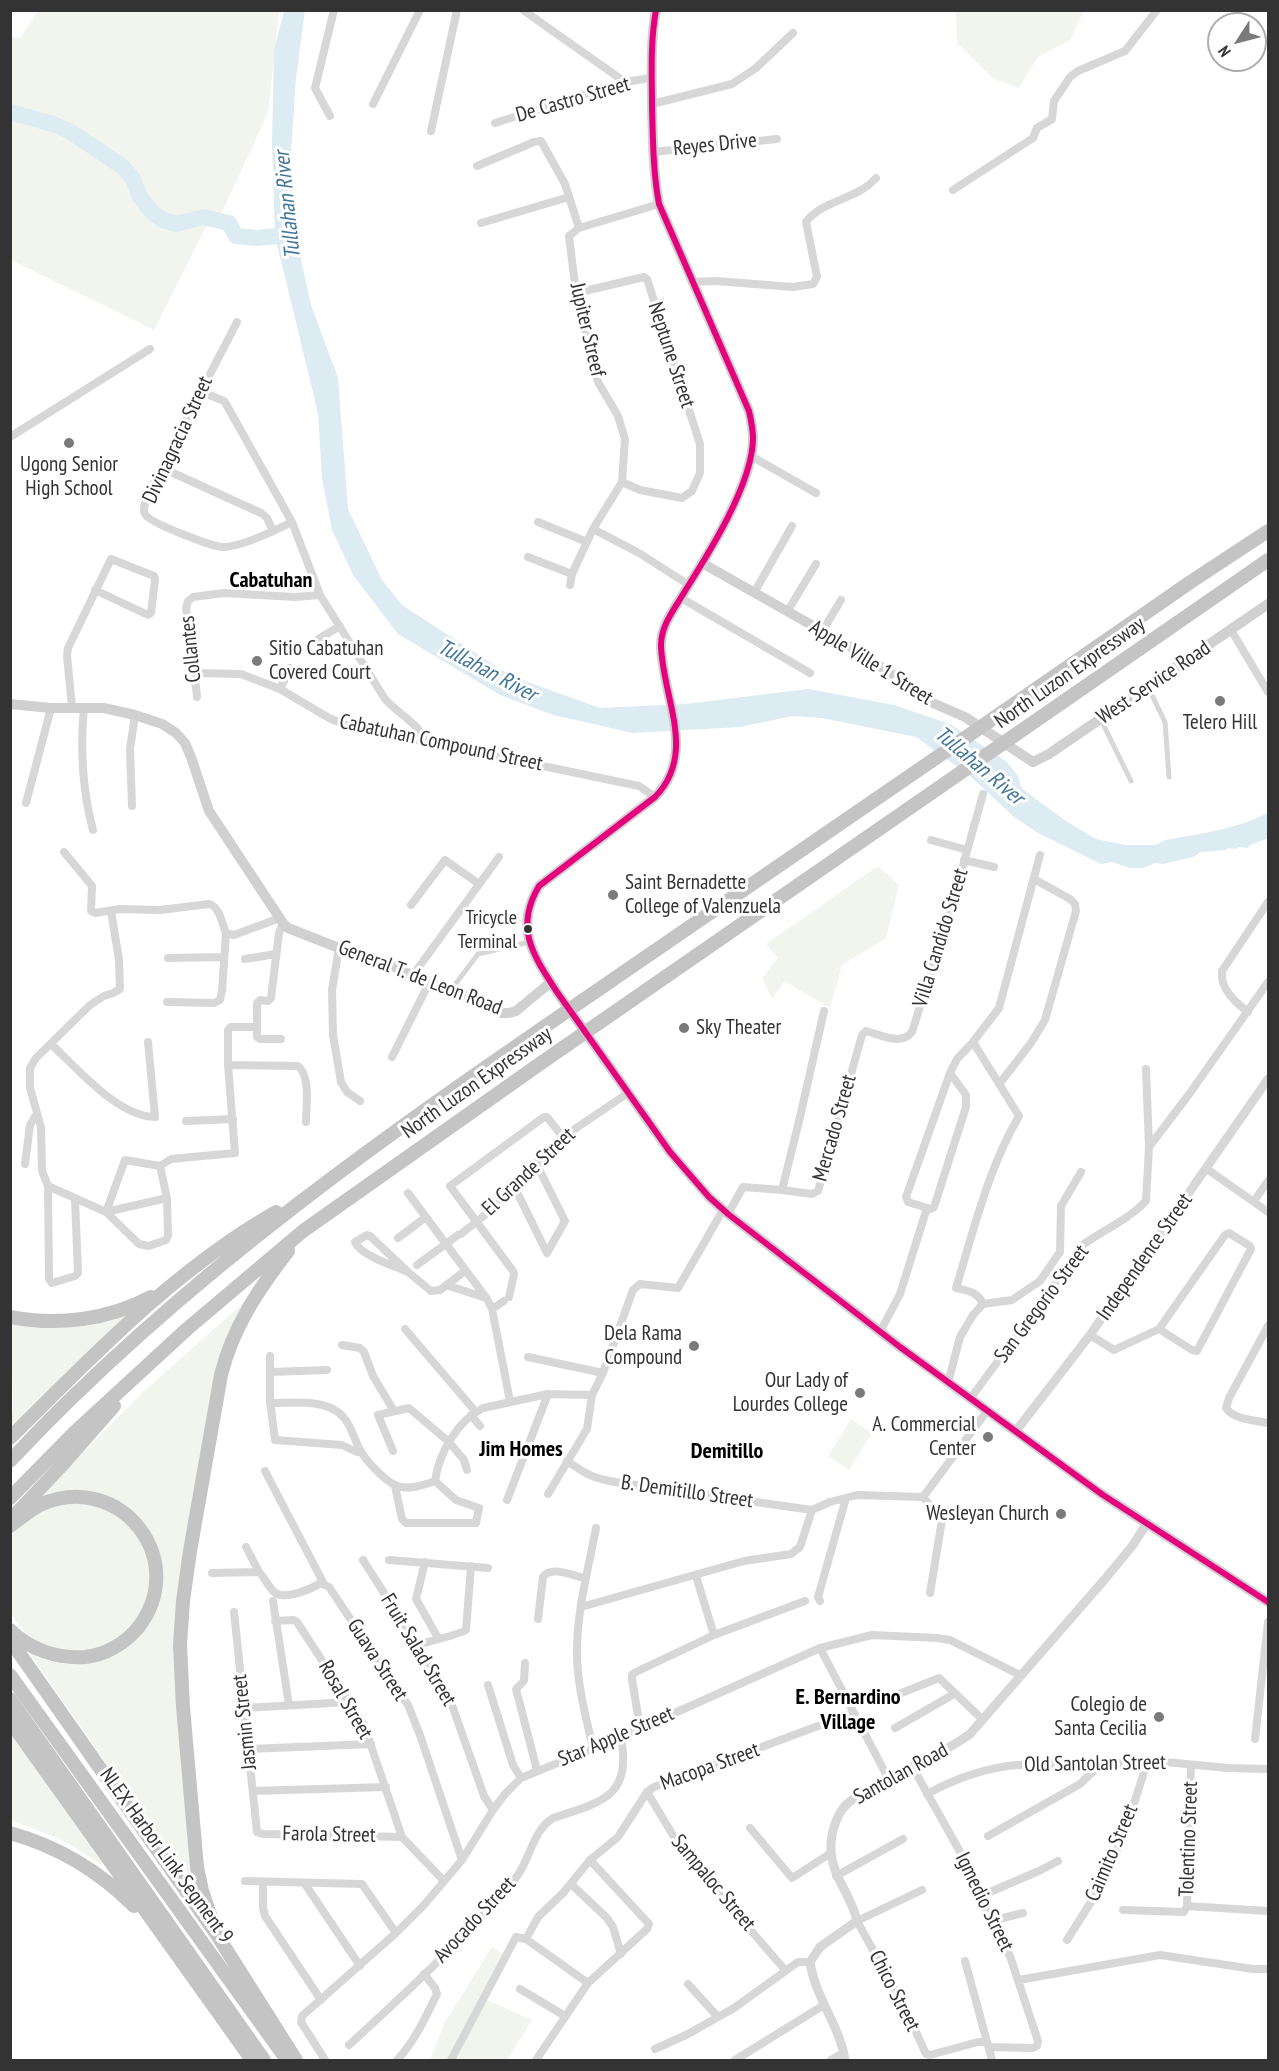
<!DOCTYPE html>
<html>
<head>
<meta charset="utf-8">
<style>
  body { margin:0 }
  #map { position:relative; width:1279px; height:2071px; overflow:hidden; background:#fff; font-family:"PT Sans Narrow",sans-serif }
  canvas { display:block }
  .frame { position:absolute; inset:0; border:12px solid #333; pointer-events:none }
  .north { position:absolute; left:1207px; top:12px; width:60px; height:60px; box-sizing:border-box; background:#fff; border:2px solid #adadad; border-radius:50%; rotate:234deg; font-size:16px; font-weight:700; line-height:24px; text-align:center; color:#333 }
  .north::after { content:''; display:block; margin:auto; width:21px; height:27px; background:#7a7a7a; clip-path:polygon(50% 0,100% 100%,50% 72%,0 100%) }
</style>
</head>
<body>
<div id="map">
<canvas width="1279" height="2071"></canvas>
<div class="frame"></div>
<div class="north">N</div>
</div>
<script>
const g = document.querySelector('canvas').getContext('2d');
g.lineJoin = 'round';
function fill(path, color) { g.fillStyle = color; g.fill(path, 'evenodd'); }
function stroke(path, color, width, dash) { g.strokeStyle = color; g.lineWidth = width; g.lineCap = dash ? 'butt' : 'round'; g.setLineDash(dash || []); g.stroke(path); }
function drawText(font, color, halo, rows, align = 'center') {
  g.font = font + ' "PT Sans Narrow",sans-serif'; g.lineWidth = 6; g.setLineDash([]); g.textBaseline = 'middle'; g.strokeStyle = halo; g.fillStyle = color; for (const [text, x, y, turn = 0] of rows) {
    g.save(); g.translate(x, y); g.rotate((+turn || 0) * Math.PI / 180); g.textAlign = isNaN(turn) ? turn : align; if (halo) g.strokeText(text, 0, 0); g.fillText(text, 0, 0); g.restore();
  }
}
const green = new Path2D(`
  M273 10 279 12 268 113 220 216 201 214 182 220 165 217 146 201 139 178 127 165 79 130 11 110 10 37 20 38 38 11Z
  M951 11 1084 10V11L1070 40 1038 57 1019 88 994 79 957 43 956 13Z
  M11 117 42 123 69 133 115 165 129 178 138 207 162 225 173 229 208 223 154 330 11 260Z
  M878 866 899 885 886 938 842 965 830 1008 784 981 772 999 762 978 778 958 766 944Z
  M252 1295 232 1330 180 1600 200 1899 25 1646C28 1649 31 1653 35 1656 43 1661 70 1666 80 1664 87 1662 94 1656 100 1653 112 1648 132 1641 141 1633 149 1626 154 1614 157 1605 177 1550 132 1489 74 1491 60 1492 43 1501 30 1506L141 1394Z
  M133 1313 11 1431 13 1406 11 1324C51 1329 94 1325 133 1313Z
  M851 1419 872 1433 849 1470 828 1456Z
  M85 1503C93 1505 103 1507 111 1511 116 1514 120 1519 125 1523 183 1574 136 1664 59 1649 40 1646 21 1632 12 1615 8 1608 11 1546 11 1533 35 1512 53 1504 85 1503Z
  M11 1734 104 1866 60 1839 11 1820Z
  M492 1947 508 1958 481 1997 532 2020 507 2060H430L445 2022Z`);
const water = new Path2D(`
  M284 11H305L296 78 291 152 293 223 311 305 338 378 348 509 382 580 402 605 511 676 600 708 686 704 808 689 894 705 950 724 1007 762 1018 776 1021 788 1066 821 1096 839 1125 845H1156L1165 840C1200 834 1236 829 1268 813V838L1250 845 1248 848 1239 847 1236 849 1228 848 1226 850 1201 852 1193 857 1163 864 1155 863 1143 868H1130L1112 862 1101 864 1038 833 1014 817 970 776 916 737 822 718 793 716 740 727 633 733 553 715 500 695 398 634 353 575 332 530 322 478 318 413 275 236 272 142 274 50Z`);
const river = new Path2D(`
  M10 112 53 124 71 132 123 167 133 179 140 197 153 213 163 220 176 224 203 217 229 223 236 236 257 238 286 235`);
const pedestrian = new Path2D(`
  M1148 687 1165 722 1169 777
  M1101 720 1131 781
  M451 990 478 954 529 942`);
const minor = new Path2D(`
  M523 10 625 82
  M373 104 420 10
  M652 104 732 84 756 68 793 33
  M330 116 315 88 334 10
  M495 123 625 82 650 78
  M431 131 457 10
  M653 152 777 139
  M477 166 534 142 541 141 565 184 579 228
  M953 190 1033 138 1037 128 1052 119 1054 101 1070 77 1078 71 1125 51 1157 10
  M481 223 569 197
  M692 282 716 281 793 287 813 284 817 277 806 222C822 200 857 200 876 178
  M576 293 644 277 647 279 700 444V473L692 491 682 498 640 490 622 482
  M237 322 147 496C146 502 142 509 145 514 149 523 211 546 222 547 239 548 276 530 292 522
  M202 392 224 401 226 404 292 522 320 595 385 699C395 711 421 726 424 739
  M10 437 150 349
  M751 456 816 493
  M162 468 261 513 267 518 273 531
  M538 522 587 542
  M593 529 639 553 689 585
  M528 557 572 574
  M570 585 572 574 593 529 622 482 625 439 618 416 598 382 576 293 569 236 579 228 659 204
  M754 593 792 526
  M681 598 810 673
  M787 612 816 564
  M1231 630 1268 692
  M822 632 841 600
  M317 640 340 626
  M196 673 241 674 280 689 329 718 346 725 639 786 655 797
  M280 689 290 668
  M197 697 195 679 196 673 193 667 192 642 186 608 188 601 193 597 224 593 295 597 320 595
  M72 707 67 656 68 648 111 559 154 576 155 580 151 613 148 615 95 590
  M84 707C80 750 82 789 93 830
  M26 803 51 708
  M132 806 130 749 135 715
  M931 840 967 850
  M64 852 92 886 91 911 95 913 120 909 160 910 209 904C220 907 222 924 226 933L234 935 280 918
  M964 860 994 867
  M411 905 445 860 479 884
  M339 948 332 990 333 1035 341 1082 347 1092 360 1101
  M168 958 224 957
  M245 959 276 954
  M413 975 499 857
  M167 1002 214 1003 220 1000 222 991 226 933
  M1248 1012C1235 1002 1220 989 1222 971L1268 902
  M281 1039H260L257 1037V1003L260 1000 268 1001 271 998 279 933 283 923
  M973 1042 1019 1116C988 1169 974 1229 956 1288 968 1291 978 1292 983 1304
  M51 1044C78 1069 117 1116 155 1117L148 1042
  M392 1057 429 983
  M228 1065 298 1066C311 1077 306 1106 306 1122
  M950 1073 966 1095V1107L934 1207 931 1209 908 1202 906 1197 950 1073 957 1059 973 1042 999 1008 1040 855
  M1000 1083 1031 1043 1045 1020 1076 911 1075 904 1070 899 1034 879
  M186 1121 233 1119
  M1149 1147 1190 1093 1268 982
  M536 1163 565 1221 547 1253
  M25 1164 30 1125 36 1115
  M160 1166 171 1159 235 1153 228 1065V1030L231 1027H256
  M1207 1169 1268 1212
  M48 1186 106 1212 139 1244 149 1246 166 1240 168 1236 167 1198 160 1166
  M515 1188 547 1253
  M782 1190 800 1117 824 1011
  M408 1193 487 1299 492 1309 510 1401
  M75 1199 78 1273 75 1276 52 1283 49 1279 48 1186 42 1171 41 1127 30 1088V1068L36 1058 90 1005 104 996 113 993 120 989 119 960 111 911
  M1254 1201 1268 1181
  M106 1212 125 1160 160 1166
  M106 1212 167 1198
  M728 1214 743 1187 782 1190 812 1194 818 1191 862 1035 866 1031C881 1035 901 1046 912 1032L952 905 983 794
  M461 1234 496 1206 549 1149 563 1137 628 1093
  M398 1238 426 1217
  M417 1265 458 1235
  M408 1272C394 1266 360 1255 355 1242L367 1235 370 1236 408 1272 431 1291 440 1290 465 1271
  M446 1285 486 1298
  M509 1297 514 1274 513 1271 450 1186 544 1117H547L563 1137
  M492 1309 504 1301
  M1268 1326 1229 1398 1226 1408C1234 1420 1255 1420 1268 1423
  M405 1329 475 1411
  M880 1332 900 1294 927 1208
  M1090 1335 1114 1350 1159 1329 1192 1350 1197 1351 1251 1249 1250 1246 1229 1233 1225 1235 1159 1329
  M342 1345 360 1348 364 1352 373 1376 394 1411
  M270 1356V1401L275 1440 342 1445 357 1452 361 1451
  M528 1357 603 1373
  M270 1372 327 1370
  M948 1383 960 1337 973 1315 983 1304 1012 1300 1040 1281 1060 1252 1061 1206 1081 1172
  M970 1399 1084 1244C1105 1229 1128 1220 1146 1201L1149 1147 1146 1069
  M270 1403C292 1403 320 1399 338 1412 350 1421 353 1436 359 1448 364 1459 384 1480 395 1485 407 1491 424 1485 435 1481
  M471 1415 480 1426
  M393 1451 378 1415 409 1408 449 1442 464 1460 467 1470
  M567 1461C586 1474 592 1478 615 1482L812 1510
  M265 1471 324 1584
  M435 1481C439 1453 457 1421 483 1408L548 1394 592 1395
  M395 1486 402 1519 406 1523H476L479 1508 456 1500 435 1481
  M548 1494 587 1429 592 1395 603 1373 633 1290 640 1284 678 1288 723 1210
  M923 1497 942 1520 930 1593
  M507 1500 548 1394
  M246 1547 259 1572
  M363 1560 442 1684 453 1708 484 1796 493 1810
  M389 1560 488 1568
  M425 1562 416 1599 438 1638
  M212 1573 259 1572C265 1578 268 1586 274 1592 284 1601 311 1589 321 1583L329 1587 408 1705 420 1735 462 1860
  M696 1576 714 1635
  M273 1601 289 1705
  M820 1601 818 1597 846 1498
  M581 1607 744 1561 791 1554 800 1547 812 1510 830 1502 857 1495 923 1497 987 1411
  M234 1612 257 1832 263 1834 402 1837
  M538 1619 543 1577C551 1565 573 1576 585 1578
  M275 1621 294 1620 297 1622 364 1725 402 1837 444 1881
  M417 1645C427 1642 461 1634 466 1630L471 1566
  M820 1648 888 1778
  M525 1663 524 1681 516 1689 537 1770
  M488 1685 513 1765 521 1778
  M884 1700 939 1678 983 1720
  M244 1708 349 1702
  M640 1728 632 1679V1675L636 1672 714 1635 805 1601
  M895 1728 954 1694
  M1255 1739 1268 1622
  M593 1748C586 1718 578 1688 577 1657 576 1613 588 1571 596 1528
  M249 1749 371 1744
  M912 1766 959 1850 991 1921 1010 1956 1038 2041 1037 2046 1033 2048 989 2047
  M253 1791 386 1787
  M647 1792 674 1837 703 1875 785 1970
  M927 1794C956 1778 984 1768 1017 1765L1166 1762 1228 1768 1268 1769
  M750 1828 792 1878 831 1853
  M988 1836 1080 1784 1103 1762
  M836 1876 903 1839
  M245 1881 362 1884 396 1933
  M263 1882V1908L265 1916 321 2000
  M305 1884 360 1966
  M571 1884 607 1918 613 1927 621 1954
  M922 1890 857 1921 906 2010 926 2054 930 2055 978 2042H985
  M981 1896 1041 1870 1058 1861
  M1187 1906 1268 1911
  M1123 1910 1184 1912 1187 1906 1191 1765
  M991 1921 1023 1913
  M526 1939 538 1917 563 1893 590 1860 618 1837 647 1792 654 1787 853 1713
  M1067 1940 1106 1878 1130 1816 1147 1763
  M965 1961 992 2060
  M1019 1980 1160 1955 1253 1969H1268
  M688 1984 718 2017
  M520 1989 565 2016
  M349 2045C407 1992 464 1939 515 1879 530 1861 532 1831 553 1818 602 1802 632 1797 621 1737
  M655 2049 688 2034 734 2008 798 1962H810
  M325 2060 301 2022 302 2016 396 1933 424 1905 462 1860 493 1810 505 1794 521 1778 621 1737 820 1648 872 1635 937 1638 950 1640 1020 1675
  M397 2060C415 2041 425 2018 437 1994L435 1988 424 1974
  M451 2060 516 1937 526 1939 588 1983
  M536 2060 588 1983 647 1929 649 1924 590 1860
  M735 2060 824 2005
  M831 2060 843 2053`);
const tertiary = new Path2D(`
  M1016 1431 1090 1335 1268 1079
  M845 2060C840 2026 815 1997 810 1962L820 1947 857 1921C852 1896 833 1878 831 1852 830 1837 835 1816 846 1805 854 1797 864 1792 873 1787 905 1769 941 1755 970 1734L1105 1579 1133 1545 1147 1523`);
const secondary = new Path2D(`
  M656 10C650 43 652 75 652 107 653 140 653 172 659 204L749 411C751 420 753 429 753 438 753 483 709 553 685 591 675 608 661 625 661 645 662 697 698 753 655 797L539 886C514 928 533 955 557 992L670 1152 709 1197 728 1214 900 1347 1070 1471 1103 1495 1268 1602
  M702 563 861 653 897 678 909 691 919 697 965 717 1033 762 1049 754 1268 604
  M10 704 51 708H104L135 715 162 724 176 733 185 743 191 757 209 811 283 923 288 928 339 948 372 957 429 983 474 999 501 1013H509L516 1011 551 982`);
const motorway = new Path2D(`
  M10 1317C58 1326 108 1320 151 1297
  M10 1438C93 1356 174 1270 276 1212
  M10 1461C190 1268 408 1120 624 972 814 842 1003 712 1192 581L1268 531
  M10 1498 74 1433 187 1329 303 1231 541 1063 1268 560
  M14 1516 64 1463 114 1406
  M10 1526C20 1519 30 1510 40 1505 120 1469 192 1561 137 1629 124 1644 105 1655 85 1657 58 1659 30 1650 10 1630
  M10 1640 217 1935 296 2060
  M10 1675 287 2060
  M10 1699 264 2060
  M10 1721 252 2060
  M10 1833C57 1846 100 1872 134 1906
  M217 1935 202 1891 197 1867 183 1707 180 1645 183 1601 190 1551 221 1375C233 1327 258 1290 288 1251`);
const bus1 = new Path2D(`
  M656 10C650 43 652 75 652 107 653 140 653 172 659 204L749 411C751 420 753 429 753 438 753 483 709 553 685 591 675 608 661 625 661 645 662 697 698 753 655 797L539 886C514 928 533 955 557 992L670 1152 709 1197 728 1214 900 1347 1070 1471 1103 1495 1268 1602`);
const markers = [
  [69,443,6,"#7a7a7a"],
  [257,661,6,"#7a7a7a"],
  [1220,701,6,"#7a7a7a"],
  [613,895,6,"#7a7a7a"],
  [528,929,5,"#333"],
  [684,1028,6,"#7a7a7a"],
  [694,1346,6,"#7a7a7a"],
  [860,1393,6,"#7a7a7a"],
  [988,1437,6,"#7a7a7a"],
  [1061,1514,6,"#7a7a7a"],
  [1159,1717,6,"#7a7a7a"]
];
const busNames = [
  ["Tricycle",517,918],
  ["Terminal",517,942]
];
const streetNames = [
  ["De Castro Street",573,100,-16],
  ["Reyes Drive",715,145,-6],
  ["Jupiter Streef",587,330,77],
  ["Neptune Street",671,355,72],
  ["Divinagracia Street",178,440,-65],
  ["Collantes",191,649,-96],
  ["Apple Ville 1 Street",871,663,32],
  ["North Luzon Expressway",1070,673,-35],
  ["West Service Road",1154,683,-34],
  ["Cabatuhan Compound Street",441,743,12],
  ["Villa Candido Street",941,938,-73],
  ["General T. de Leon Road",420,978,21],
  ["North Luzon Expressway",477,1083,-35],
  ["Mercado Street",835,1128,-74],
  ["El Grande Street",529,1172,-43],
  ["Independence Street",1145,1257,-55],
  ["San Gregorio Street",1042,1304,-53],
  ["B. Demitillo Street",687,1492,8],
  ["Fruit Salad Street",418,1650,59],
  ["Guava Street",377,1660,57],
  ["Rosal Street",345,1700,60],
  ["Jasmin Street",245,1722,-96],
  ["Star Apple Street",616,1737,-23],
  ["Old Santolan Street",1095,1764,-1],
  ["Macopa Street",710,1767,-20],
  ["Santolan Road",901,1774,-29],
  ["Farola Street",329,1835,1],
  ["Tolentino Street",1189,1839,-88],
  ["Caimito Street",1112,1853,-67],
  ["NLEX Harbor Link Segment 9",166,1856,54],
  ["Sampaloc Street",713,1883,50],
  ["Igmedio Street",984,1902,64],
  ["Avocado Street",475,1920,-47],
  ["Chico Street",894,1991,63]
];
const poiNames = [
  ["Ugong Senior",69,465,"center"],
  ["High School",69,489,"center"],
  ["Sitio Cabatuhan",269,649,"left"],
  ["Covered Court",269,673,"left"],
  ["Telero Hill",1220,723,"center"],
  ["Saint Bernadette",625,883,"left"],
  ["College of Valenzuela",625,907,"left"],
  ["Sky Theater",696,1028,"left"],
  ["Dela Rama",682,1334],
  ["Compound",682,1358],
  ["Our Lady of",848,1381],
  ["Lourdes College",848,1405],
  ["A. Commercial",976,1425],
  ["Center",976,1449],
  ["Wesleyan Church",1049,1514],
  ["Colegio de",1147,1705],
  ["Santa Cecilia",1147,1729]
];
const waterNames = [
  ["Tullahan River",288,205,-96],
  ["Tullahan River",487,671,28],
  ["Tullahan River",979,766,40]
];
const neighbourhoodNames = [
  ["Cabatuhan",271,581],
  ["Jim Homes",521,1450],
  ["Demitillo",727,1452],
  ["E. Bernardino",848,1698],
  ["Village",848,1723]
];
fill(green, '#f1f5ed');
fill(water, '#ddebf3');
stroke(river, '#ddebf3', 16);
stroke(pedestrian, '#d7d7d7', 5);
stroke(minor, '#d7d7d7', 8);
stroke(tertiary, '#d7d7d7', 9);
stroke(secondary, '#d0d0d0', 10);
stroke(motorway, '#c4c4c4', 14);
stroke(bus1, '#e5007d', 6);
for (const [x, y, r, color] of markers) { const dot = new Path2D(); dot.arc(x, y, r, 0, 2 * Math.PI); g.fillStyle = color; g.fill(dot); stroke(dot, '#fff', 2); }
drawText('20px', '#333', '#fff', busNames, 'right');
drawText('21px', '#333', '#fff', streetNames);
drawText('21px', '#333', '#fff', poiNames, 'right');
drawText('italic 22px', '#3f7597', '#fff', waterNames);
drawText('bold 22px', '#000', '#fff', neighbourhoodNames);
</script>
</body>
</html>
